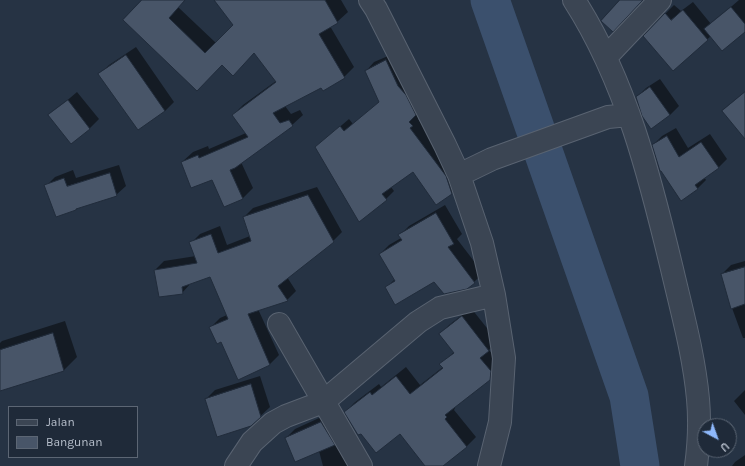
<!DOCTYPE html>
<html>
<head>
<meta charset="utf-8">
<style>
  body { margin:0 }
  #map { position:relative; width:745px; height:466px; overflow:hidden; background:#263344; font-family:Karla,sans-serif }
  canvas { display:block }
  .legend { position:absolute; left:8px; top:406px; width:130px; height:52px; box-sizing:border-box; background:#1f2a39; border:1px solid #5c6674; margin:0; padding:5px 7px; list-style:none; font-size:12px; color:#b8c0cd }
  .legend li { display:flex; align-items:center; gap:8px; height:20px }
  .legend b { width:20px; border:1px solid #5c6674 }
  .north { position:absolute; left:697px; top:418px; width:40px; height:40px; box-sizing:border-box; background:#1f2a39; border:1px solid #5c6674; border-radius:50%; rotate:139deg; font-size:11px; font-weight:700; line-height:16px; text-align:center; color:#b8c0cd }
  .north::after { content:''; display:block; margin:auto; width:14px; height:18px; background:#8eb8fb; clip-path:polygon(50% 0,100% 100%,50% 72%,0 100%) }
</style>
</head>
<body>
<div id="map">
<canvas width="745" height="466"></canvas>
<ul class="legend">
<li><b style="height:5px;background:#3b4553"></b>Jalan</li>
<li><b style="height:11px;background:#485568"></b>Bangunan</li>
</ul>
<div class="north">U</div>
</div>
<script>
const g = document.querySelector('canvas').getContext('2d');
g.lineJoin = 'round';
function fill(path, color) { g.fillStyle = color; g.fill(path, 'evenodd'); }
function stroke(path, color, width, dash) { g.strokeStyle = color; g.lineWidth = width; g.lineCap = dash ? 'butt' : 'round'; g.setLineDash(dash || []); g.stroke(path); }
const shadow = new Path2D(`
  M143 0H184L178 7 216 43 234 25 215 0H341L348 12 337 22 330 26 354 67 344 77 321 86 285 106 291 114 300 110 303 115 292 125 241 162 253 188 243 198 225 206 212 179 182 162 193 152 208 146 209 149 246 133 233 115 243 105 276 81 255 52 222 64 197 90Z
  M739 0H745V30L711 36 673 69 665 14 674 5 681 11 693 2 711 24Z
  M136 47 174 102 165 111 100 74 109 65Z
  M395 53 420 117 418 119 454 167 460 185 452 193 413 170 391 187 394 191 386 199 316 147 349 119 353 124 380 102 366 71 374 62Z
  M660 79 679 106 670 115 652 127 637 97 646 88Z
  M77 92 99 119 90 128 71 143 50 115Z
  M676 128 688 148 710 134 727 159 718 168 704 177 706 180 697 189 653 145 662 136Z
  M119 165 126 186 116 195 46 186 55 177 73 170 76 178Z
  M317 187 342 232 333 241 287 277 296 291 287 300 258 309 279 355 270 364 239 378 221 341 211 327 220 318 227 315 211 276 191 283 182 293 155 270 164 261 196 256 191 243 200 234 220 226 227 245 250 236 244 217 253 208Z
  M445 205 462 234 457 239 483 273 474 282 435 281 386 288 395 279 380 254 389 245 401 238 400 235 409 226Z
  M745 261V338H743L732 308 722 274 731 265Z
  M471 308 498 342 489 350 499 362V370L489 379 454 406 455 408 454 410 476 437 467 446 442 466H426L400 432 346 412 354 403 379 384 381 387 406 367 420 385 443 367 441 364 454 352 441 334 449 325Z
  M65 321 77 357 64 370 0 390V343L2 341Z
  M260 376 270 407 251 425 206 399 215 390Z
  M745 390V415L734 401Z
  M330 413 361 466H323L319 451 286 438 295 429Z
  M745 455V466H732L735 462Z`);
const river = new Path2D(`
  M490 0 629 396 640 466`);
const building = new Path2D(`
  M142 0H185L169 18 205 53 233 25 214 0H325L338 23 319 34 345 78 323 91 321 88 273 113 280 123 289 120 293 126 235 168 230 170 243 199 224 207 212 180 191 188 181 162 198 155 199 158 248 137 232 115 276 82 254 53 233 76 222 65 197 91 123 20Z
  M620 0H643L613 32 601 21Z
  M731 7 745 24V32L722 51 704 29Z
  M683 10 708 40 673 71 643 36 665 13 671 20Z
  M126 55 165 111 138 130 98 74Z
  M386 60 398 86 406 95 416 115 409 122 413 126 410 128 446 176 452 194 436 205 413 172 382 194 387 200 359 222 315 147 340 126 344 131 379 102 365 71Z
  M650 87 670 115 651 129 642 116 636 97Z
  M745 92V139L722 111Z
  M68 100 90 129 71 144 48 115Z
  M667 136 679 157 701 142 719 168 695 185 698 189 681 201 661 171H660L652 145Z
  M110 173 117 196 76 209V210L56 217 44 185 64 178 67 186Z
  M308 195 334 242 278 286 288 301 248 314 270 365 238 380 221 342 217 344 209 327 228 319 210 277 182 287 183 294 159 297 154 270 197 263 189 242 211 234 218 253 251 241 243 217Z
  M436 213 454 244 448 247 475 283 467 289 444 294 434 282 395 305 385 287 395 281 379 254 402 240 398 235Z
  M745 267V304L731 309 721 274Z
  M462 316 489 351 480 358 491 371 490 380 445 415 447 417 445 419 467 447 443 466H425L400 434 376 453 361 434 358 435 344 412 370 392 372 395 396 376 410 394 443 368 439 364 454 353 439 334Z
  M53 333 64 371 0 391V350Z
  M251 384 261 417 251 426 217 437 205 399Z
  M321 422 335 445 295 462 285 438Z`);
const minor = new Path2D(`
  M370 0 376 9 445 145 459 175 482 243 494 295 504 358 500 422 489 466
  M574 0C626 81 650 177 672 269 682 312 694 355 698 399 700 421 699 444 696 466
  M606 57 660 0
  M459 175 492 159 608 117 629 115
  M279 324 361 466
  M236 466 252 442 273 423 286 416 323 402 418 322 440 308 494 295`);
fill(shadow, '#0007');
stroke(river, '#3b506d', 39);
fill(building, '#485568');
stroke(building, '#212c3b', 1);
stroke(minor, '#596371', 24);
stroke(minor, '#3b4553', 22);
</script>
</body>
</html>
